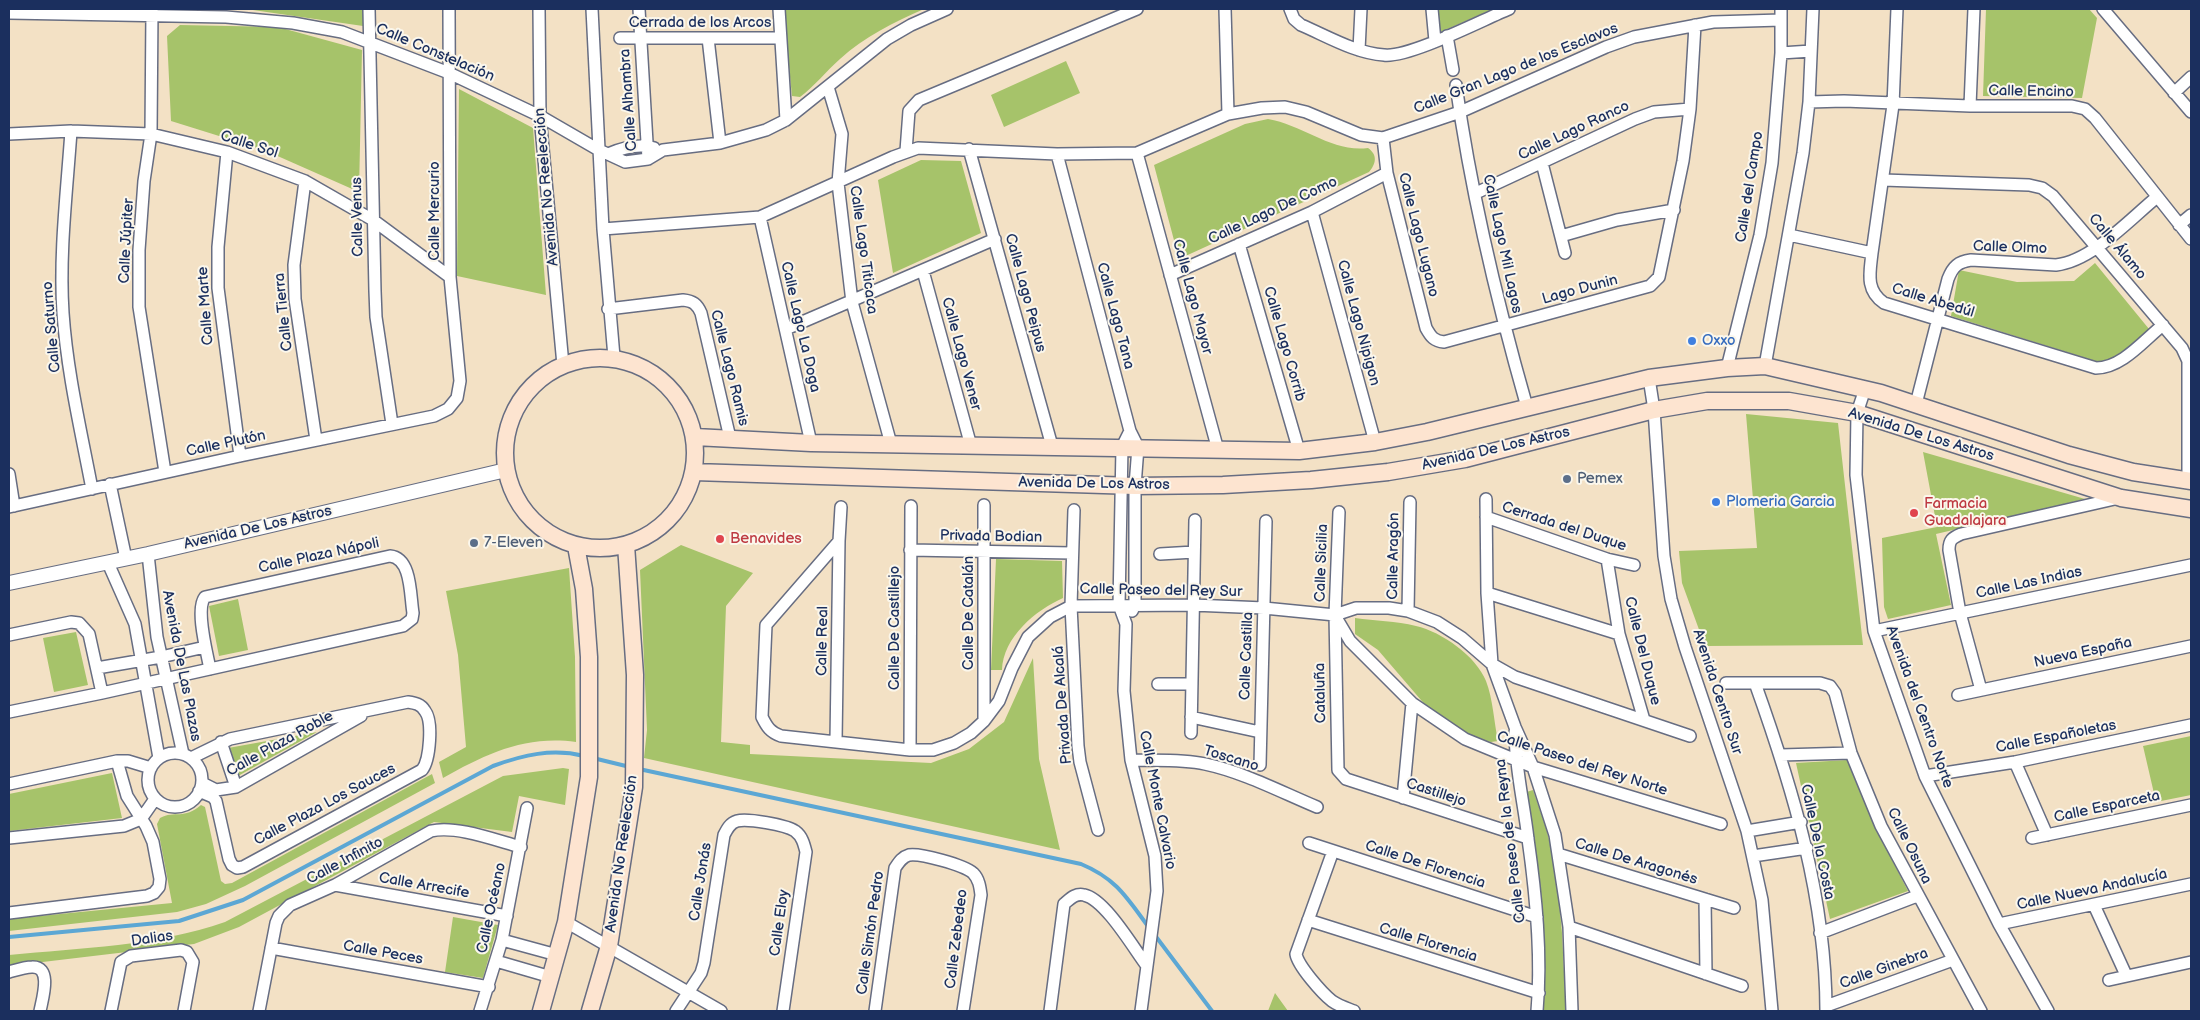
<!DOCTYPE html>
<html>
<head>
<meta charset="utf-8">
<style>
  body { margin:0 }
  #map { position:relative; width:2200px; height:1020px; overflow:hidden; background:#f3e1c5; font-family:"Balsamiq Sans",sans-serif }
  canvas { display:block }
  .frame { position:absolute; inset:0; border:10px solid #1b2f5e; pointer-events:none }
</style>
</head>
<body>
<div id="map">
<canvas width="2200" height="1020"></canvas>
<div class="frame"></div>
</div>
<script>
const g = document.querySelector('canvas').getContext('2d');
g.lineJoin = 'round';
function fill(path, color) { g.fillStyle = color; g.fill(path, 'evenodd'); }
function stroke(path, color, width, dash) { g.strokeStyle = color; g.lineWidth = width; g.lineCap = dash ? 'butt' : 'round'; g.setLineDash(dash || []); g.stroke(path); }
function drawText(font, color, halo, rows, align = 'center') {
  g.font = font + ' "Balsamiq Sans",sans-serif'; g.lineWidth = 4; g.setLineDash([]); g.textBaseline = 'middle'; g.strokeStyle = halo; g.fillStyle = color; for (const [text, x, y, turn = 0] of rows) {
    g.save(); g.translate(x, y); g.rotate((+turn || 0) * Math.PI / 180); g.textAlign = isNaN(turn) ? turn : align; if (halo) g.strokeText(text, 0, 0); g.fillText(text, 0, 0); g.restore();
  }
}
const green = new Path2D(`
  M246 9H363V26Z
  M783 9H924C894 22 864 37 840 59 826 71 815 86 800 97L792 96Z
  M1436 9H1493L1436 34Z
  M1986 9H2089L2097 18 2082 98 1983 96Z
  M180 25 278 27 362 50 359 192 264 150 171 121 167 36Z
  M1066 61 1080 93 1004 127 991 95Z
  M459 89 533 128 546 295 457 276Z
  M1268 119C1303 125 1333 153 1368 148 1378 155 1376 164 1369 172L1179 259 1154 165 1245 124Z
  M921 160 961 161 981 233 893 273 878 180Z
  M2095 263 2149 329 2108 365 1951 316 1959 270 2017 282 2074 281Z
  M1746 414 1838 423 1863 645 1705 646 1682 583 1679 551 1757 548Z
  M1923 452 2085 499 1936 534 1951 605 1888 619 1884 607 1882 538 1937 527Z
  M681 545 753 573 726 606 721 742 750 745V754L931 763 969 749 1004 722 1033 658 1039 759 1060 850 644 758 647 730 640 570Z
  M996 559 1062 561 1063 598C1036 610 1003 637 1002 670H991Z
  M569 568 575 657 576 742C525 735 486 754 443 778L439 762 466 747 458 655 446 591Z
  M238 599 248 650 219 656 209 606Z
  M1355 618C1375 621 1396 621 1416 626 1442 632 1476 656 1486 681 1493 699 1494 722 1498 741L1491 742 1476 739 1427 707 1378 650 1355 634Z
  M76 632 88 685 54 692 43 638Z
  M317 732 238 776 228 748Z
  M2191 736V795L2156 802 2143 746Z
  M1847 760 1874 825 1908 891 1830 919 1796 763Z
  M563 768 569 769 565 805 519 796 512 832 434 822 239 927 194 944 9 966V955C80 948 157 946 225 922L503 776Z
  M112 773 122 818 9 831V794Z
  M432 774 435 783 245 886 206 904 177 912 9 931V919L172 903 157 824 160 818C175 810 184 820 201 805L205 807 221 881 225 884 232 883Z
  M1533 790 1546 828 1556 868 1562 933 1566 1011H1543L1544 943 1534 837 1523 793Z
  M453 917 498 925 483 978 445 972Z
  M1275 993 1288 1011H1268Z`);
const stream = new Path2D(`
  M593 758 630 767
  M639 769 1081 864C1117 879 1127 898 1150 929
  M1154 934 1212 1011
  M9 937 179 921 243 900 493 766C523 755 552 748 584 756`);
const minor = new Path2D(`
  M152 9 151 134 144 181 139 250V307L165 472
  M369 9 375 291 376 317 392 424
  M539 9 540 116 563 365
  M592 9 603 229 614 357
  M639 9 648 159
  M779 9 786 120
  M1225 9 1228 114
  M1290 9 1294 19 1301 25C1327 36 1355 53 1384 55 1409 58 1482 20 1509 9
  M1432 9 1435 41
  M1897 9 1893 105 1872 253C1870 272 1865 290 1884 303L2096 368C2122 368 2144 340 2163 325
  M2103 9 2191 112
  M9 13 226 17 293 23 342 32 449 73 540 116 597 149 625 162 648 159 663 150 720 143 766 130 786 120 887 39 911 25 947 9
  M1447 36 1453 70
  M620 38H780
  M708 38 720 143
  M1359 50 1361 9
  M1781 53 1811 51
  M1456 85C1471 194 1497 302 1527 407
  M828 87 842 134 838 183 852 302 891 444
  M2174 93 2191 77
  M1809 102 1844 101 1970 106H2072L2085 109 2095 118 2191 239
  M1970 106 1974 9
  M71 131C67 190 59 254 63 313 67 372 81 431 92 489
  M9 134 71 131 151 134 227 152 305 181 373 220 450 277
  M1383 138 1387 173 1426 328C1431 337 1434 341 1444 342L1650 286 1659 277 1683 161 1690 109 1695 25
  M969 149 1052 446
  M906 151 909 111 919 100 1137 9
  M227 152 218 247V288L240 456
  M1137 153 1218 450
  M608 154C622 148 639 143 654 148
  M1057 154 1130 431 1138 447 1135 486V605L1132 611
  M1542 163 1565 253
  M1883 180 2029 185 2042 188 2053 196 2182 348 2188 361V481
  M305 181 294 265 295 299 316 440
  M1476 193 1635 119 1654 112 1690 109
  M1312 212 1375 442
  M760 217 811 443
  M2179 225 2191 215
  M603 229 760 217 893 157 918 148 1057 154 1137 153 1228 114 1262 108 1285 107 1306 112 1361 135 1383 138 1460 112 1606 47 1634 37 1713 22 1781 20
  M1789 235 1872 253
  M1561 236 1617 220 1674 210
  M1239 244 1299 451
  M923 271 971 446
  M1170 275 1312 212 1387 173
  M608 309 683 300C693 301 697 304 701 313L730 438
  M786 329 995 239
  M1765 366 1803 153 1809 102 1813 9
  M1727 368 1760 235 1772 163 1781 53V9
  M1649 378 1654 410 1664 556 1671 599 1685 647 1747 831 1762 900 1772 1011
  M1865 389 1857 413 1856 475 1874 631 1925 776 1999 924 2048 1011
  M1916 404 1948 279C1953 266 1958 262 1971 260L2056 265C2092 261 2129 220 2157 197
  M1130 431 1122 447 1119 605 1126 624 1124 691 1131 760 1155 856 1157 891 1141 1011
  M9 474 14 506
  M110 484 126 559
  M1486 499 1487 593 1492 664 1515 727 1533 767 1555 835 1569 927 1572 1011
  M9 507 240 456 434 416 448 409 457 398 460 381 450 277 449 9
  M1074 510 1071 606 1078 746 1080 762 1098 830
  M1339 512 1335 615 1338 770 1346 779 1528 838
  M1486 517 1607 559 1634 565
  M839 541 766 625 762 717C767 727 770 732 781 736L910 750H933L954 743 971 733 984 721 999 701 1012 668 1028 637 1050 617 1071 606 1193 605 1264 608 1335 615 1356 608H1389L1408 611 1437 622 1462 638 1492 664 1515 677 1690 736
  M910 550 1072 553
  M148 554 157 637 183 754
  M1160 554 1194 552
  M1607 559 1619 634 1644 720
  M108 563 135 624 159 758
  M1487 593 1619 634
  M1408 611 1410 502
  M1337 619 1350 641 1412 703 1465 739 1533 767 1721 824
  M1874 631 2191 565
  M9 635 71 622 79 623 89 634 102 693
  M97 668 161 657 205 647
  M1726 683H1820L1830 686 1835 693 1851 753 1881 826 1981 1011
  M1755 683C1793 789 1826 898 1826 1011
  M1158 684H1192
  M1981 690 1960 613 1949 550C1949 540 1952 538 1961 534L2119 498
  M1958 695 2191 646
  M9 712 102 693 403 626 412 619 413 613C410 596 412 558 390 556L205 597C195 609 207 653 210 669
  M1191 717 1260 732
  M984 721V505
  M1515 732C1515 768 1524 803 1528 839 1536 895 1542 954 1537 1011
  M1191 733 1195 520
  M836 741 839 541 841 507
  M221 742 236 787
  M910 750 911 506
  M148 780a27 27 0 1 1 54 0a27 27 0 1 1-54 0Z
  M1781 755 1851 753
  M191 758 230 739 408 702C415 703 421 704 425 711 433 721 430 760 422 770L243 867 237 868 232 865 229 859 216 801 213 797 199 791
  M1131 760C1155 761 1181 759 1205 764 1243 772 1281 792 1317 807
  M2015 762 2047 835
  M1260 765 1266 521
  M1925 776 2015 762 2191 725
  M202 783 216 790 236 787 361 716
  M9 784 117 761H128L151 768
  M1403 798 1412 703
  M1747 831 1801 822
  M9 838 124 826 141 819 155 799
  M2032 838 2191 805
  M1309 843 1537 917
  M1333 851 1296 954C1298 966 1322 993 1332 1001 1339 1006 1346 1008 1354 1011
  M1558 854 1734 908
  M1753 856 1807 848
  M335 885 507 916
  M1705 899 1706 974
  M2094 905 2126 975
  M9 913 147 896 154 893 159 887 160 879 153 842 146 826 127 796 117 761
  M1308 920 1539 993
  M566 922 721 1011
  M1999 924 2191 884
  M1569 927 1742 986
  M1820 933 1917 896
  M502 940 557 955
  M271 948 489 987
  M496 961 551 977
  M9 972C16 970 25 967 32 967 53 966 42 1000 40 1011
  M2109 980 2191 962
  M1826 1006 1953 960
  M111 1011 121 962 131 956 181 950 187 952 193 962 184 1011
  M259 1011 276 923 279 916 290 905 335 885 431 831C456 825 495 840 521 847
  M480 1011 502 940 527 808
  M676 1011 701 973 704 963 724 835C727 829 730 823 737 821 747 818 786 825 795 831 802 836 804 844 806 852L783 1011
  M875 1011 895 868C899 862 902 857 909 855 920 853 964 865 973 873 979 879 980 887 981 895L963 1011
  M1050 1011 1064 904C1070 899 1075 893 1084 895 1105 899 1134 949 1147 966`);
const tertiary = new Path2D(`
  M9 583 148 554 506 470`);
const secondary = new Path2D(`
  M505 453a95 95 0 1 1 190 0a95 95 0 1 1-190 0Z
  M695 437 811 443 1299 451 1375 442 1427 432 1649 378 1727 368 1765 366 1881 393 2069 455 2133 472 2191 481
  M694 472 1135 486 1223 485 1311 480 1388 472 1465 459 1654 410 1707 401H1789L1857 413 2121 498 2191 509
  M541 1011 566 922 589 777V657L584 589 576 546
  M590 1011 609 946 634 787 635 675 626 545`);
const markers = [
  [1692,341,5,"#3f7fe0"],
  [1567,479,5,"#5c6f8a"],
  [1716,502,5,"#3f7fe0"],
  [1914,513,5,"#e0444e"],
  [720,539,5,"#e0444e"],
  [474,543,5,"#5c6f8a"]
];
const streetNames = [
  ["Cerrada de los Arcos",700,23],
  ["Calle Constelación",435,53,23],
  ["Calle Gran Lago de los Esclavos",1516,69,-22],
  ["Calle Encino",2031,92,1],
  ["Calle Alhambra",629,100,-94],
  ["Calle Lago Ranco",1574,131,-25],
  ["Calle Sol",249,145,18],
  ["Avenida No Reelección",547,187,-95],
  ["Calle del Campo",1750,187,-81],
  ["Calle Mercurio",435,211,-90],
  ["Calle Lago De Como",1273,211,-25],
  ["Calle Venus",358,217,-91],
  ["Calle Lago Lugano",1418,235,76],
  ["Calle Júpiter",127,241,-87],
  ["Calle Lago Mil Lagos",1502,244,78],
  ["Calle Álamo",2117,247,50],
  ["Calle Olmo",2010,248,2],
  ["Calle Lago Titicaca",863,250,82],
  ["Lago Dunin",1580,290,-15],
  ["Calle Lago Peipus",1025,293,75],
  ["Calle Lago Mayor",1192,297,75],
  ["Calle Abedúl",1933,301,17],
  ["Calle Marte",206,306,-94],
  ["Calle Tierra",284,312,-96],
  ["Calle Lago Tana",1115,316,75],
  ["Calle Lago Nipigon",1358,323,75],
  ["Calle Saturno",52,327,-95],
  ["Calle Lago La Doga",800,327,77],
  ["Calle Lago Corrib",1284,344,74],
  ["Calle Lago Vener",961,354,75],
  ["Calle Lago Ramis",729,368,76],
  ["Avenida De Los Astros",1921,435,17],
  ["Calle Plutón",226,444,-12],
  ["Avenida De Los Astros",1496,449,-13],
  ["Avenida De Los Astros",1094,484,1],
  ["Cerrada del Duque",1564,527,18],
  ["Avenida De Los Astros",258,528,-13],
  ["Privada Bodian",991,537,1],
  ["Calle Plaza Nápoli",319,556,-12],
  ["Calle Aragón",1394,556,-89],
  ["Calle Sicilia",1322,563,-88],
  ["Calle Las Indias",2029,583,-12],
  ["Calle Paseo del Rey Sur",1161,591,1],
  ["Calle De Catalán",969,613,-90],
  ["Calle De Castillejo",895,628,-90],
  ["Calle Real",823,641,-89],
  ["Calle Del Duque",1642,651,76],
  ["Nueva España",2083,653,-12],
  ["Calle Castilla",1247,656,-88],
  ["Avenida De Las Plazas",181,666,79],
  ["Avenida Centro Sur",1717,692,72],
  ["Cataluña",1321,693,-91],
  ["Privada De Alcalá",1063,705,-94],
  ["Avenida del Centro Norte",1919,707,70],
  ["Calle Españoletas",2056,737,-11],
  ["Calle Plaza Roble",280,744,-29],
  ["Toscano",1231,759,17],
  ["Calle Paseo del Rey Norte",1582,764,18],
  ["Castillejo",1436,793,18],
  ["Calle Monte Calvario",1157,800,79],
  ["Calle Plaza Los Sauces",325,805,-28],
  ["Calle Esparceta",2107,807,-12],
  ["Calle Paseo de la Reyna",1511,841,-97],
  ["Calle De la Costa",1817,842,78],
  ["Calle Osuna",1909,846,64],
  ["Avenida No Reelección",622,854,-82],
  ["Calle Infinito",345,861,-28],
  ["Calle De Aragonés",1636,862,17],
  ["Calle De Florencia",1425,865,18],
  ["Calle Jonás",701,882,-81],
  ["Calle Arrecife",424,886,10],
  ["Calle Nueva Andalucía",2092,890,-12],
  ["Calle Océano",492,908,-78],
  ["Calle Eloy",780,923,-82],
  ["Calle Simón Pedro",871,933,-82],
  ["Dalias",152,939,-8],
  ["Calle Zebedeo",957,939,-83],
  ["Calle Florencia",1428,943,17],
  ["Calle Peces",383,953,10],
  ["Calle Ginebra",1884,969,-20]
];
const shopNames = [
  ["Oxxo",1702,341],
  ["Plomeria Garcia",1726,502]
];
const serviceNames = [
  ["Pemex",1577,479],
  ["7-Eleven",484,543]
];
const healthNames = [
  ["Farmacia",1924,504],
  ["Guadalajara",1924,521],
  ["Benavides",730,539]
];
fill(green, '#a6c36a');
stroke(stream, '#5ca7d4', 4);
stroke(minor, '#676d82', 14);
stroke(tertiary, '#676d82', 16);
stroke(secondary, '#676d82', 19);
stroke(minor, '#fff', 11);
stroke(tertiary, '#fff', 14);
stroke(secondary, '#fde4d0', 16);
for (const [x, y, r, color] of markers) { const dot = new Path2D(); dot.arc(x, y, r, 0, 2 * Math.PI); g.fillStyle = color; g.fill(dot); stroke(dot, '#fbf7ec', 2); }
drawText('15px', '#1b2f5e', '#fbf7ec', streetNames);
drawText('15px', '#366cbe', '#fbf7ec', shopNames, 'left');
drawText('15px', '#4e5e75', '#fbf7ec', serviceNames, 'left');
drawText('15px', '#be3a42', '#fbf7ec', healthNames, 'left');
</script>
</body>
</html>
